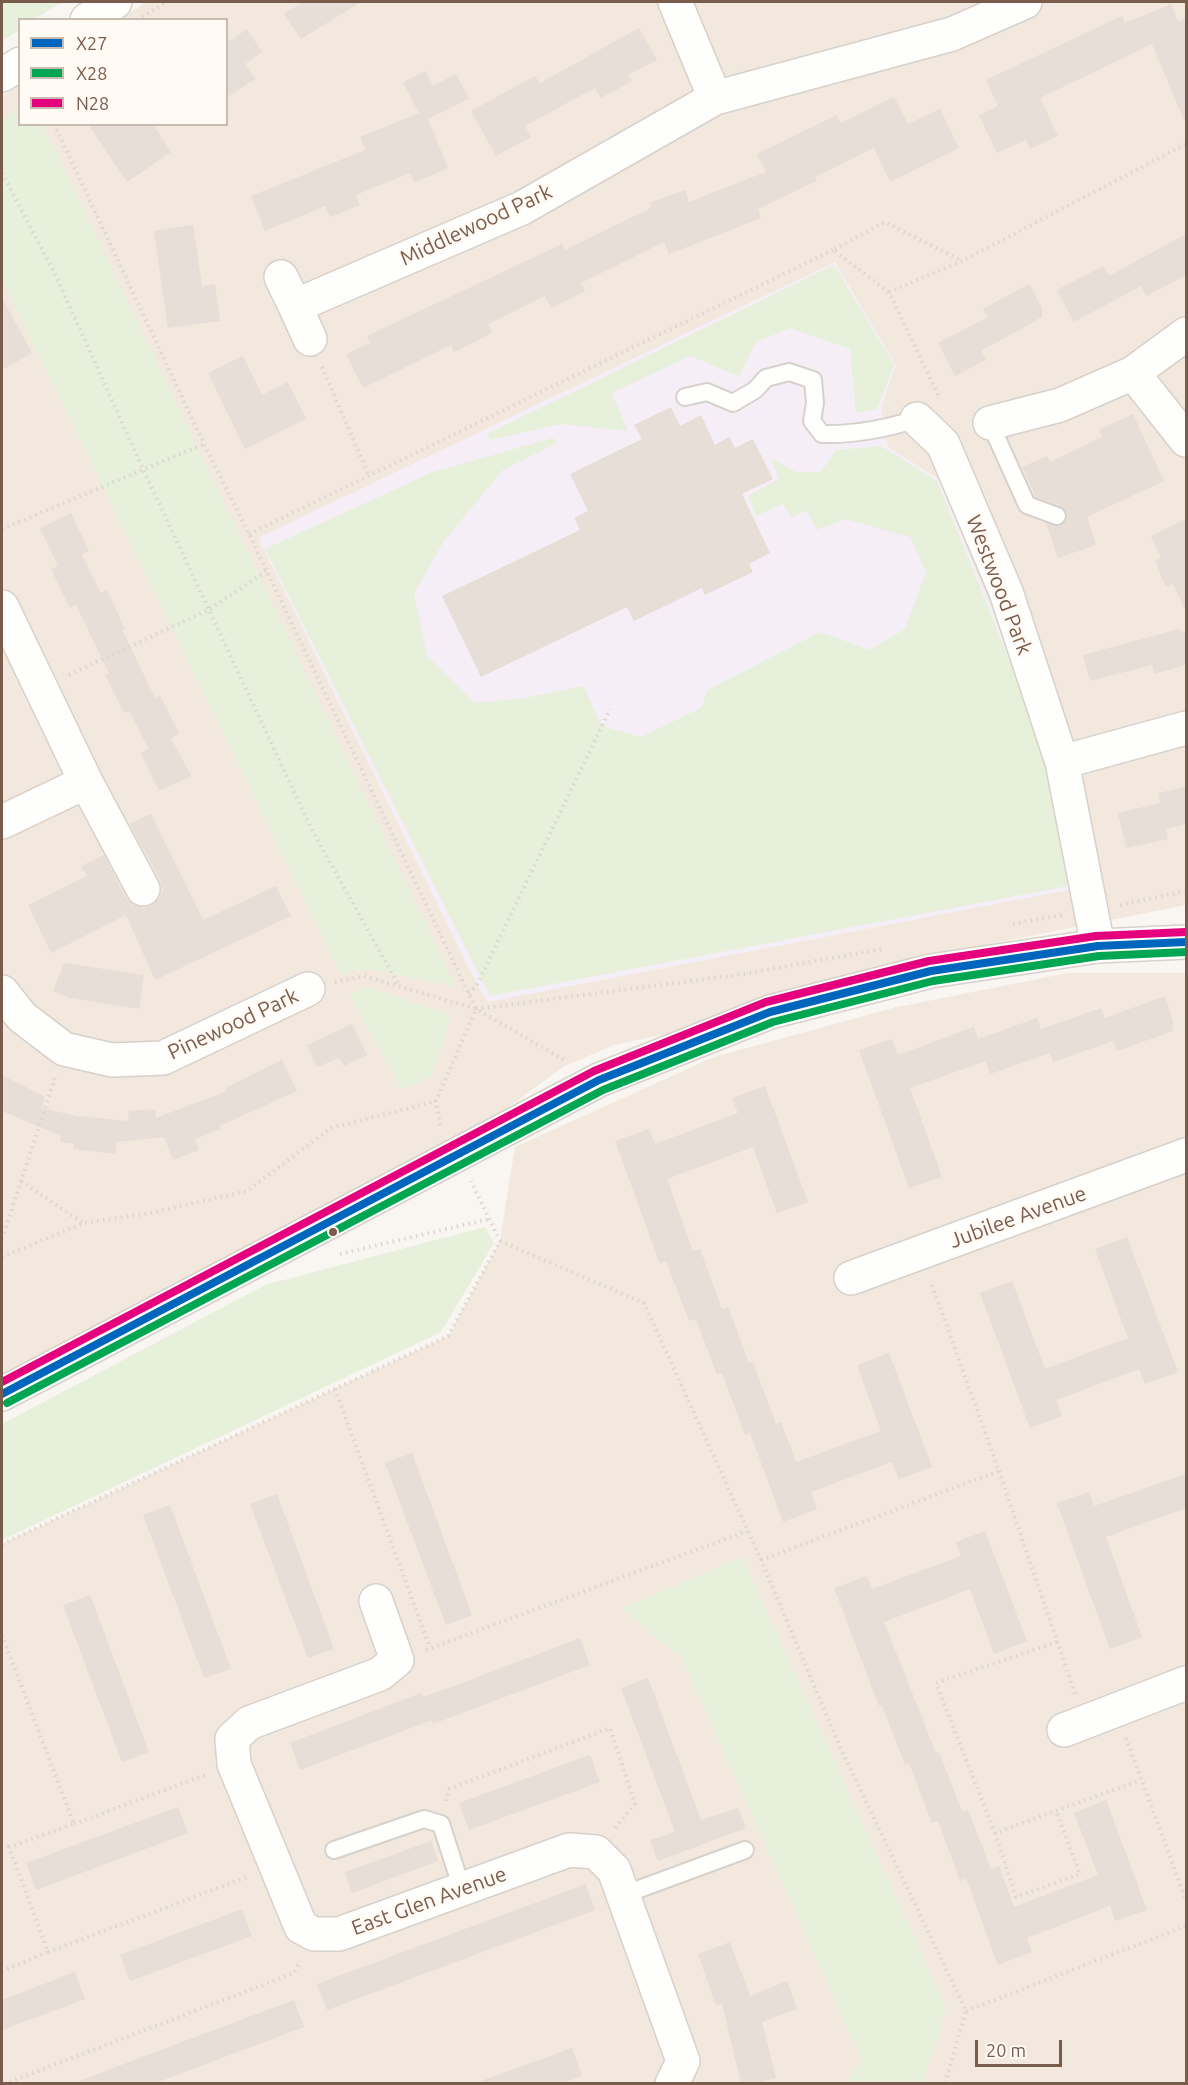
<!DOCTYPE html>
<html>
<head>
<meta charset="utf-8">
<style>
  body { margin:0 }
  #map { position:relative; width:1188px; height:2085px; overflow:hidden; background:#f9f5f0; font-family:Ubuntu,sans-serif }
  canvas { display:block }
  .frame { position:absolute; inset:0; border:3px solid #7a5c4d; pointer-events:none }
  .legend { position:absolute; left:18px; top:18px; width:210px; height:108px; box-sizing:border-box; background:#fffaf3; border:2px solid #cabbb1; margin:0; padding:8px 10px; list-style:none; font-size:18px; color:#7a5c4d }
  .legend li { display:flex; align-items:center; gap:12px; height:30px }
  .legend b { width:30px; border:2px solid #cabbb1 }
  .scale { position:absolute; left:975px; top:2040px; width:87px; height:27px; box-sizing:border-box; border:3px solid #7a5c4d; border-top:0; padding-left:8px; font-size:18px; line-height:21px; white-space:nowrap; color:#7a5c4d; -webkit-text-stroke:4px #fffaf3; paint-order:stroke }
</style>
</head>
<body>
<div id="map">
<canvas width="1188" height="2085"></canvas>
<div class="frame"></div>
<ul class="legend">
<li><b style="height:8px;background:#0065bd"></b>X27</li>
<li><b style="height:8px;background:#00a651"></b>X28</li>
<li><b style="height:8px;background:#e5007d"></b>N28</li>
</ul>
<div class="scale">20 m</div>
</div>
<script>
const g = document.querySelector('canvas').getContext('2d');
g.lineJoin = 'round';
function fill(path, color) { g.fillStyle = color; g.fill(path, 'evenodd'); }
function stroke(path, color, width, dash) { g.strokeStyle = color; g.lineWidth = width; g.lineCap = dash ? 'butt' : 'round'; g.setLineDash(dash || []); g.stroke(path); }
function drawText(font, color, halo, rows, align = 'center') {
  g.font = font + ' Ubuntu,sans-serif'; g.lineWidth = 5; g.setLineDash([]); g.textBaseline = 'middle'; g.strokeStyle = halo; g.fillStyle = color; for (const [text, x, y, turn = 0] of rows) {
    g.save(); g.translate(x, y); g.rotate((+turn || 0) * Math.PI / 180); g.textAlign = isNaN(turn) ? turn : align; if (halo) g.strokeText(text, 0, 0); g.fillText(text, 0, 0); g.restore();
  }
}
const residential = new Path2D(`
  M147 2H1186V905L944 953 802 987 672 1033 614 1045 563 1067 504 1110 2 1376V97L19 85 20 124H226V20L120 19Z
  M1068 973H1186V2083H2V1544L448 1336 500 1241 515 1147 714 1057 893 1008Z`);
const education = new Path2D(`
  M835 262 896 365 881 408 888 447 939 479 1049 751 1074 889 488 1002 477 985 258 538Z`);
const green = new Path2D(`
  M2 2H62L35 19 20 20 19 30 2 41Z
  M19 106 20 124 43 125 456 987 369 969 340 973 2 280V118Z
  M834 265 894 365 877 409 856 413 850 349 790 328 756 342 739 376 690 356 612 393 628 431 561 424 490 440 487 434Z
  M553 438 557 443 503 470 444 541 414 593 427 656 475 703 525 698 583 686 602 726 641 737 701 708 708 690 820 632 870 650 905 629 926 572 910 537 845 519 817 530 807 511 791 517 783 504 756 516 748 496 779 479 771 458 796 472H821L836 450 881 446 937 481 1046 751 1068 886 490 996 265 549 433 472Z
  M369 987 451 1015 432 1077 401 1089 349 993Z
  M485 1227 494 1243 441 1332 2 1540V1424L265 1285Z
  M742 1557 946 2008 923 2083H846L862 2061 682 1659 622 1608Z`);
const building = new Path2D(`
  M300 2H361L301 39 284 14 301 3Z
  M1171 4 1178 22 1186 18V125L1152 44 1040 98 1058 136 1030 149 1026 140 997 153 979 115 998 106 986 80 1122 16 1125 23Z
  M639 28 657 60 628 75 632 81 601 98 595 88 565 104 525 126 531 137 496 156 471 111 535 76 540 83Z
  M247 29 262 52 245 64 255 79 226 98 227 37 230 41Z
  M426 71 433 86 456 74 469 99 428 119 448 168 414 183 410 173 356 195 360 205 330 217 325 206 265 231 251 196 365 150 360 137 419 113 403 82Z
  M894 97 908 124 940 109 959 148 890 182 874 148 815 177 817 181 758 209 761 218 669 254 664 242 581 283 585 291 551 308 545 296 488 324 492 333 454 352 451 345 363 388 346 354 370 343 367 336 562 244 565 250 651 208 649 203 685 190 689 202 766 172 757 154 837 115 841 123Z
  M88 124H153L171 152 127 182Z
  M193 225 202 286 215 284 220 321 168 328 154 231Z
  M1186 234V275L1147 296 1141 286 1074 322 1057 290 1103 266 1109 276Z
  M1029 284 1042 308V317L981 351 986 360 955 376 938 343 988 317 983 309Z
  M2 298 32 353 2 370Z
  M243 356 262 395 288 382 306 419 245 449 208 373Z
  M671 407 680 426 701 415 715 445 729 437 735 448 753 439 773 479 742 494 770 553 749 564 753 572 705 595 702 588 634 621 627 607 481 677 442 596 580 530 574 518 588 511 570 474 642 439 634 425Z
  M1133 414 1164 481 1087 517 1096 545 1058 558 1046 523 1058 526 1063 524 1067 520V514L1061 506 1036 497 1022 467 1047 456 1050 462 1102 437 1099 430Z
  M71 513 89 551 82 554 91 574 101 593 107 590 125 629 122 630 155 698 160 695 179 734 171 738 191 776 159 791 141 753 149 749 129 711 124 713 105 675 109 673 76 605 70 608 51 569 58 566 40 528Z
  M1186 519V612L1173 583 1166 587 1155 561 1161 558 1151 536Z
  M1179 629 1180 632 1186 630V665L1154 674 1152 665 1090 681 1083 655Z
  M1186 787V824L1166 829 1168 839 1126 848 1118 813 1160 803 1158 793Z
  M151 814 203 920 276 886 291 916 155 980 126 915 51 953 28 905 87 876 81 866 104 855 126 898 133 905 143 908 151 906 159 899 162 890 160 880 130 824Z
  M64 963 144 975 139 1009 70 998 53 991Z
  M1165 996 1173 1021V1031L1117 1051 1113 1041 1053 1062 1050 1053 990 1074 986 1061 910 1088 942 1177 909 1188 859 1050 892 1039 898 1055 974 1027 978 1039 1037 1018 1041 1029 1101 1008 1105 1018Z
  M352 1024 367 1055 344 1066 339 1058 317 1067 307 1045Z
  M282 1060 297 1091 220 1126 221 1129 195 1139 199 1150 173 1160 164 1137 117 1142 115 1154 73 1149 74 1144 60 1142 61 1136 2 1111V1075L45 1097 41 1108 77 1116 129 1121 128 1111 155 1109 156 1118 227 1091 226 1088Z
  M765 1086 808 1202 777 1213 753 1147 667 1179 693 1251 700 1249 722 1309 728 1307 749 1363 753 1362 776 1424 781 1422 796 1462 881 1431 857 1365 889 1353 932 1467 899 1479 892 1462 851 1477 811 1492 817 1509 783 1522 750 1433 745 1435 722 1373 717 1375 696 1319 689 1321 666 1261 660 1264 615 1141 649 1129 655 1144 738 1113 732 1098Z
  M1127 1237 1178 1372 1145 1384 1139 1369 1056 1400 1062 1416 1030 1428 980 1293 1012 1281 1045 1369 1128 1338 1095 1249Z
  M412 1453 472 1615 446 1625 385 1463Z
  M1186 1474V1508L1106 1537 1142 1637 1110 1649 1057 1503 1089 1492 1094 1506Z
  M277 1494 334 1649 308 1658 250 1504Z
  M170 1505 231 1669 204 1678 143 1515Z
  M985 1531 1027 1641 994 1654 970 1589 884 1622 936 1753 939 1752 962 1811 968 1810 991 1869 999 1866 1014 1907 1098 1875 1074 1813 1106 1800 1147 1910 1115 1921 1110 1906 1027 1938 1032 1952 998 1965 966 1878 960 1881 938 1821 932 1823 909 1763 905 1765 882 1705 879 1706 834 1588 867 1576 872 1589 961 1556 956 1542Z
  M90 1595 149 1752 122 1762 63 1605Z
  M580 1638 590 1665 433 1724 432 1720 300 1770 290 1743 421 1693 423 1697 454 1686Z
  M648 1678 701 1820 738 1808 746 1828 658 1861 650 1840 675 1832 621 1688Z
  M590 1755 600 1782 469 1830 459 1803Z
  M178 1807 188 1833 36 1890 26 1863Z
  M431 1841 438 1861 352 1893 345 1872Z
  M586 1884 595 1910 327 2010 317 1984Z
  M242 1909 252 1936 130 1981 120 1955Z
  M730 1942 750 1996 787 1981 797 2009 762 2022 776 2078 751 2084H741L722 2003 716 2006 698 1954Z
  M75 1972 85 1999 2 2030V2000Z
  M294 2000 304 2027 153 2084H81L80 2081 142 2057Z
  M572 2048 582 2076 560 2084H482L481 2081Z`);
const path = new Path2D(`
  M142 17 167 2
  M54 124 204 444 249 534 476 1009 436 1101 441 1129
  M2 173 55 274 143 469 311 828 399 986
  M889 292 833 250 885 222 962 261
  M322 367 369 476
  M938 395 889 292 962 261 1186 144
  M2 529 204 444
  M249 534 833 250
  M69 675 210 609 266 571
  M1120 905 1186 891
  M1013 924 1062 915
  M335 982 364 976 476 1009 566 1061
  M469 994 477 985 610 709
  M476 1009 743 974 882 949
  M21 1181 83 1223
  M2 1239 55 1078
  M500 1241 644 1303 761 1560 840 1747 966 2011 945 2084
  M340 1254 489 1219
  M2 1257 84 1223 146 1214 247 1191 331 1128 436 1101
  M335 1389 430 1648
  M999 1471 1075 1694
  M2 1544 448 1336 500 1241 471 1181
  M761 1560 999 1471 931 1282
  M2 1635 74 1824 9 1847 48 1952 2 1971
  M1057 1642 936 1683 995 1833 1141 1780
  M426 1650 747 1531
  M1126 1738 1186 1900
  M446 1801 449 1789 610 1728 635 1804 615 1828
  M74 1824 205 1775
  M995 1833 1016 1897 1080 1874 1056 1811
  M48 1952 247 1877
  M966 2011 1186 1926
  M4 2084 294 1973 300 1961`);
const service = new Path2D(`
  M685 397 707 392 733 403 755 390 766 378 789 372 813 380 815 403 812 421 822 434C855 435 885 429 917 419
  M990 423 1027 505 1057 516
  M334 1850 424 1819 441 1824 462 1889
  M623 1895 745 1850`);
const minor = new Path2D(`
  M675 2 715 98
  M87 20 115 2
  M2 75 20 64
  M281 277 295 306 522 208 715 98 952 34 1025 2
  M295 306 310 339
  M1186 334 1133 373 1186 440
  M917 419 943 444 1006 592 1062 762 1098 946
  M990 423 1060 405 1133 373
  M2 607 86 782 143 889
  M1062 762 1186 728
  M2 822 86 782
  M2 992 22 1017 64 1049 112 1060 163 1058 308 989
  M851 1278 1186 1155
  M376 1601 397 1660 380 1674 249 1723 232 1739 234 1764 301 1927 314 1934H339L569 1850 596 1852 614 1870 683 2061 672 2084
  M1064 1730 1186 1683`);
const tertiary = new Path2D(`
  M2 1394 599 1080 770 1012 931 971 1098 946 1186 942`);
const bus1 = new Path2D(`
  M2 1394 599 1080 770 1012 931 971 1098 946 1186 942`);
const bus2 = new Path2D(`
  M7 1403 603 1090 773 1022 933 981 1099 956 1186 952`);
const bus3 = new Path2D(`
  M2 1382 594 1071 766 1002 929 961 1096 936 1186 932`);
const markers = [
  [333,1232,5,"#7a5c4d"]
];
const streetNames = [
  ["Middlewood Park",476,225,-25],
  ["Westwood Park",999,585,69],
  ["Pinewood Park",233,1024,-25],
  ["Jubilee Avenue",1018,1217,-20],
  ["East Glen Avenue",429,1901,-20]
];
fill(residential, '#f2e8de');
fill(education, '#f6eef6');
fill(green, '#e7f0db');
fill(building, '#e6ded7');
stroke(service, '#d7d1cb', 20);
stroke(minor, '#d7d1cb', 36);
stroke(tertiary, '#d7d1cb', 36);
stroke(path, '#dcd5d0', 4, [1.5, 4.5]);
stroke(service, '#fefefd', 16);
stroke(minor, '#fefefd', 33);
stroke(tertiary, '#fefefd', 33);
stroke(bus1, '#0065bd', 8);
stroke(bus2, '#00a651', 8);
stroke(bus3, '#e5007d', 8);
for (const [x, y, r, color] of markers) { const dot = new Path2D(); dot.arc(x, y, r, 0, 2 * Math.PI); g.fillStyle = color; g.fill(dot); stroke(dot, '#fffaf3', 2); }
drawText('21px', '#7a5c4d', '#fffaf3', streetNames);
</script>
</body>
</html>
